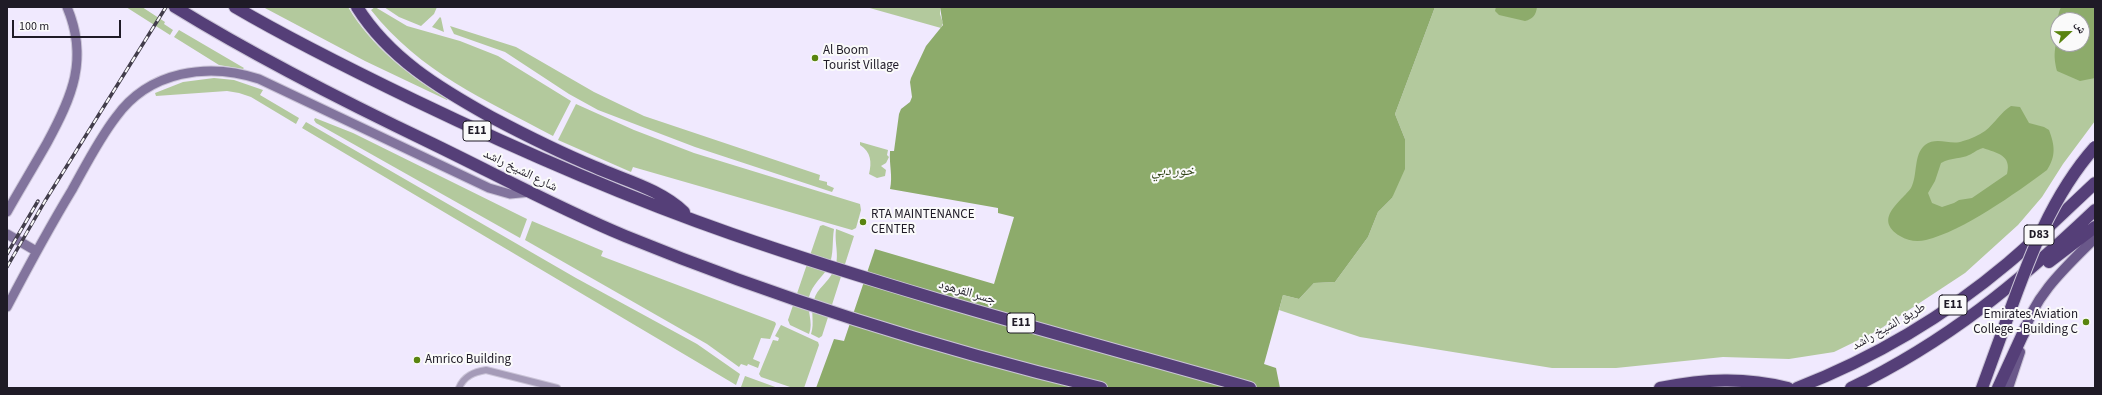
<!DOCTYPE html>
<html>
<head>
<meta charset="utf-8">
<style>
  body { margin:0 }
  #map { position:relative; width:2102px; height:395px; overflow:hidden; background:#f0e9fe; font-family:"Source Sans 3","Noto Naskh Arabic",sans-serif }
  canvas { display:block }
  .frame { position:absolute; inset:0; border:8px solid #1f1b27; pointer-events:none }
  .north { position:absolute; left:2050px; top:12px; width:40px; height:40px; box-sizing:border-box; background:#fafafa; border:1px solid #a2a1a6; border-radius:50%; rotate:68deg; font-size:11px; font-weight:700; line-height:16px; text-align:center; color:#1f1b27 }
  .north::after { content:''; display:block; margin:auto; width:14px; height:18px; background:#59840f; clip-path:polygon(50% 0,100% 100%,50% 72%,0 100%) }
  .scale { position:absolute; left:12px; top:20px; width:109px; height:18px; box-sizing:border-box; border:2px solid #1f1b27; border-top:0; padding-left:5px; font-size:12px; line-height:14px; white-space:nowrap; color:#1f1b27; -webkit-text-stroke:3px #fafafa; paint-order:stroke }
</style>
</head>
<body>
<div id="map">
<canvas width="2102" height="395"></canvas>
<div class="frame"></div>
<div class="north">ش</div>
<div class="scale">100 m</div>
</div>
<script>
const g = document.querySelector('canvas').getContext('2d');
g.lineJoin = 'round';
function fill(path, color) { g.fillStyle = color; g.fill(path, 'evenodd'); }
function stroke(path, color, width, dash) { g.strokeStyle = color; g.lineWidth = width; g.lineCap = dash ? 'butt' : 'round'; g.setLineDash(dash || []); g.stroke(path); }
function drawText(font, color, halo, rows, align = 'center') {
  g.font = font + ' "Source Sans 3","Noto Naskh Arabic",sans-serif'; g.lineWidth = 4; g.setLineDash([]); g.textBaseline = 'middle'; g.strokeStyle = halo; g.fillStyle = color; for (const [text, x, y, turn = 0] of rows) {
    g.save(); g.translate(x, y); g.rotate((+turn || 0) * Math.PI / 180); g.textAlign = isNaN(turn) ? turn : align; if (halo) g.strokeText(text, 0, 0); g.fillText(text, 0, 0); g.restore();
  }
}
const green = new Path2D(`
  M126 7H142L165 22 164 24 173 30 170 35Z
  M263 7H348C371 46 409 76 447 99V100L365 61Z
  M375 7 407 26 460 41 498 56 571 101 553 136C484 99 421 73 371 10Z
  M384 7H437L434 14 421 26 399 17Z
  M866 7H940V14L943 23 941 28Z
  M1435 7H2095V121L2063 164 2042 197 2018 225 1965 273 1877 331 1834 352 1789 359 1723 357 1616 368H1552L1360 337 1279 310 1283 295 1299 299 1314 283 1335 282 1368 237 1378 212 1392 198 1405 139 1395 114ZM2058 20H2082V44H2058Z
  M440 17 441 18 444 32 432 27Z
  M450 26 516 47 594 92 644 116 820 175 819 180 827 182V185L834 188 832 192 695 147 598 110 569 94 505 52 454 34Z
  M179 30 244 68 243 69 219 65 174 37Z
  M214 78 234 80 263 90 260 95 299 118 296 124 251 97 239 93 227 91 156 96 155 93 183 82Z
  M576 104 634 130 694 153 860 204 861 210 856 228 852 230 633 167 631 172 558 140Z
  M315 118 353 133 527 219 520 238 316 123 314 120Z
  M306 122 576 278 697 344 740 374 736 385 302 128Z
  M860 142 888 150 887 155 889 157 886 163 881 166 886 170 885 176 877 178 869 174C872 162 871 152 860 145Z
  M532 221 603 251 601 256 775 322 776 324 770 339 761 338 753 359 760 362 758 368 748 364 747 366 741 364 739 367 707 344 525 240Z
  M823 225 834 229C832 241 834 254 829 266 823 277 812 284 809 297 806 310 814 322 809 334L790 325 788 320 820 226Z
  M836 229 854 236 822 336 819 338 811 334C815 323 810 312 814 300 817 288 828 283 833 272 841 258 834 245 836 229Z
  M781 325 818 342 819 345 804 388H793L761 377 759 374 773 340 778 341 779 338 775 336Z
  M745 376 778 388H743L741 387Z`);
const water = new Path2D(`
  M940 7H1435L1395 114 1405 139V169L1392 198 1378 212 1368 237 1335 282 1314 283 1299 299 1283 295 1264 364 1276 368 1280 388H816L834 339 844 341 875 249 994 284 1014 217 998 213V208L890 189C893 176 889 165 890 151H894L899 114 901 109 910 102 912 97 910 82 911 78 926 46 943 25Z
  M1496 7H1537C1536 15 1533 19 1525 21L1499 15 1495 11Z
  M2061 7H2095V78L2080 81 2057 71C2053 55 2055 51 2057 36 2059 26 2056 17 2061 7ZM2058 20H2082V44H2058Z
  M2011 106 2020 107 2029 123 2044 127 2049 130C2055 146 2056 156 2047 170 2016 193 1963 231 1926 240 1917 242 1908 241 1900 236 1872 219 1902 201 1911 188 1918 175 1913 155 1925 145 1937 136 1951 146 1963 141 1971 139 1979 135 1985 131 1995 123 2001 112 2011 106ZM1983 148C1997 153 2012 155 2007 174L1972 198 1959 200 1954 203 1942 207 1932 203 1928 193 1935 181 1941 163C1952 157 1962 159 1969 155 1974 153 1976 150 1983 148Z`);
const street = new Path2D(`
  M459 388C464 376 474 372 486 370L557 388`);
const secondary = new Path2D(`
  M7 212C20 189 34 166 47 143 72 97 89 59 67 7
  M7 234 36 251
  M7 307C28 267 49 228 72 190 86 165 99 139 116 117 149 71 208 62 259 79L489 188 510 194 531 192`);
const primary = new Path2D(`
  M2024 334C2033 296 2068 265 2095 238
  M2008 388 2020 352`);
const highway = new Path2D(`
  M175 7C258 58 345 102 433 144 497 175 560 209 625 236 779 299 939 349 1101 388
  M235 7C293 41 354 71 414 100 518 150 623 196 732 234 902 293 1077 339 1250 388
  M357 7C389 58 439 88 491 117 525 135 559 152 595 167 624 180 660 189 684 212
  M2049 262 2095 227
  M1660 388C1705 379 1744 377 1788 388
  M1797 388C1874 358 1945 316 2008 263 2038 238 2066 210 2095 183
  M1851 388C1948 341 2018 283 2095 210
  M1982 388 2002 333
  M1998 388 2026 327`);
const rail = new Path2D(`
  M7 254 38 201
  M7 267 45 201 166 7`);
const highwayBridge = new Path2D(`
  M2002 333C2026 267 2048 200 2095 147`);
const markers = [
  [815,58,4,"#59840f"],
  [863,222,4,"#59840f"],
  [2086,322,4,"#59840f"],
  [417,360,4,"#59840f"]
];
const shields = [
  [477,131,28],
  [2039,235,30],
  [1953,305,28],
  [1021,323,28]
];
const shieldNames = [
  ["E11",477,131],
  ["D83",2039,235],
  ["E11",1953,305],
  ["E11",1021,323]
];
const poiNames = [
  ["Al Boom",823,51],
  ["Tourist Village",823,66],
  ["RTA MAINTENANCE",871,215],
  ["CENTER",871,230],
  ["Emirates Aviation",2078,315,"right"],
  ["College - Building C",2078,330,"right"],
  ["Amrico Building",425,360]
];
const streetNames = [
  ["شارع الشيخ راشد",520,171,26],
  ["جسر القرهود",967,293,16],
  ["طريق الشيخ راشد",1889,327,-30]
];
const waterNames = [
  ["خور دبي",1173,172]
];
fill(green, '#b3c99d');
fill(water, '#8dab6b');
stroke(street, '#cac4d7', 8);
stroke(secondary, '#cac4d7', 11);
stroke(primary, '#cac4d7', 12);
stroke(highway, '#cac4d7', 14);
stroke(street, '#a59bb8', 6);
stroke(secondary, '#82749d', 9);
stroke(primary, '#6a588a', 10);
stroke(highway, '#553f78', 12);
stroke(rail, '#423d4b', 3.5);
stroke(rail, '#fafafa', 2, [6]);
stroke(highwayBridge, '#cac4d7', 14, []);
stroke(highwayBridge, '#553f78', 12);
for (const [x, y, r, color] of markers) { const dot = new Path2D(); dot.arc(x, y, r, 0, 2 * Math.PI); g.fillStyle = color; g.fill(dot); stroke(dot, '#fafafa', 1.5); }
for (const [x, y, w] of shields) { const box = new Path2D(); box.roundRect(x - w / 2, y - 10, w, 20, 3); g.fillStyle = '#fafafa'; g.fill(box); stroke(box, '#1f1b27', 1); }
drawText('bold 12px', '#1f1b27', null, shieldNames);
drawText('13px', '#1f1b27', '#fafafa', poiNames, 'left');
drawText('13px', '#1f1b27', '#fafafa', streetNames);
drawText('italic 14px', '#304416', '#fafafa', waterNames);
</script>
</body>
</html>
